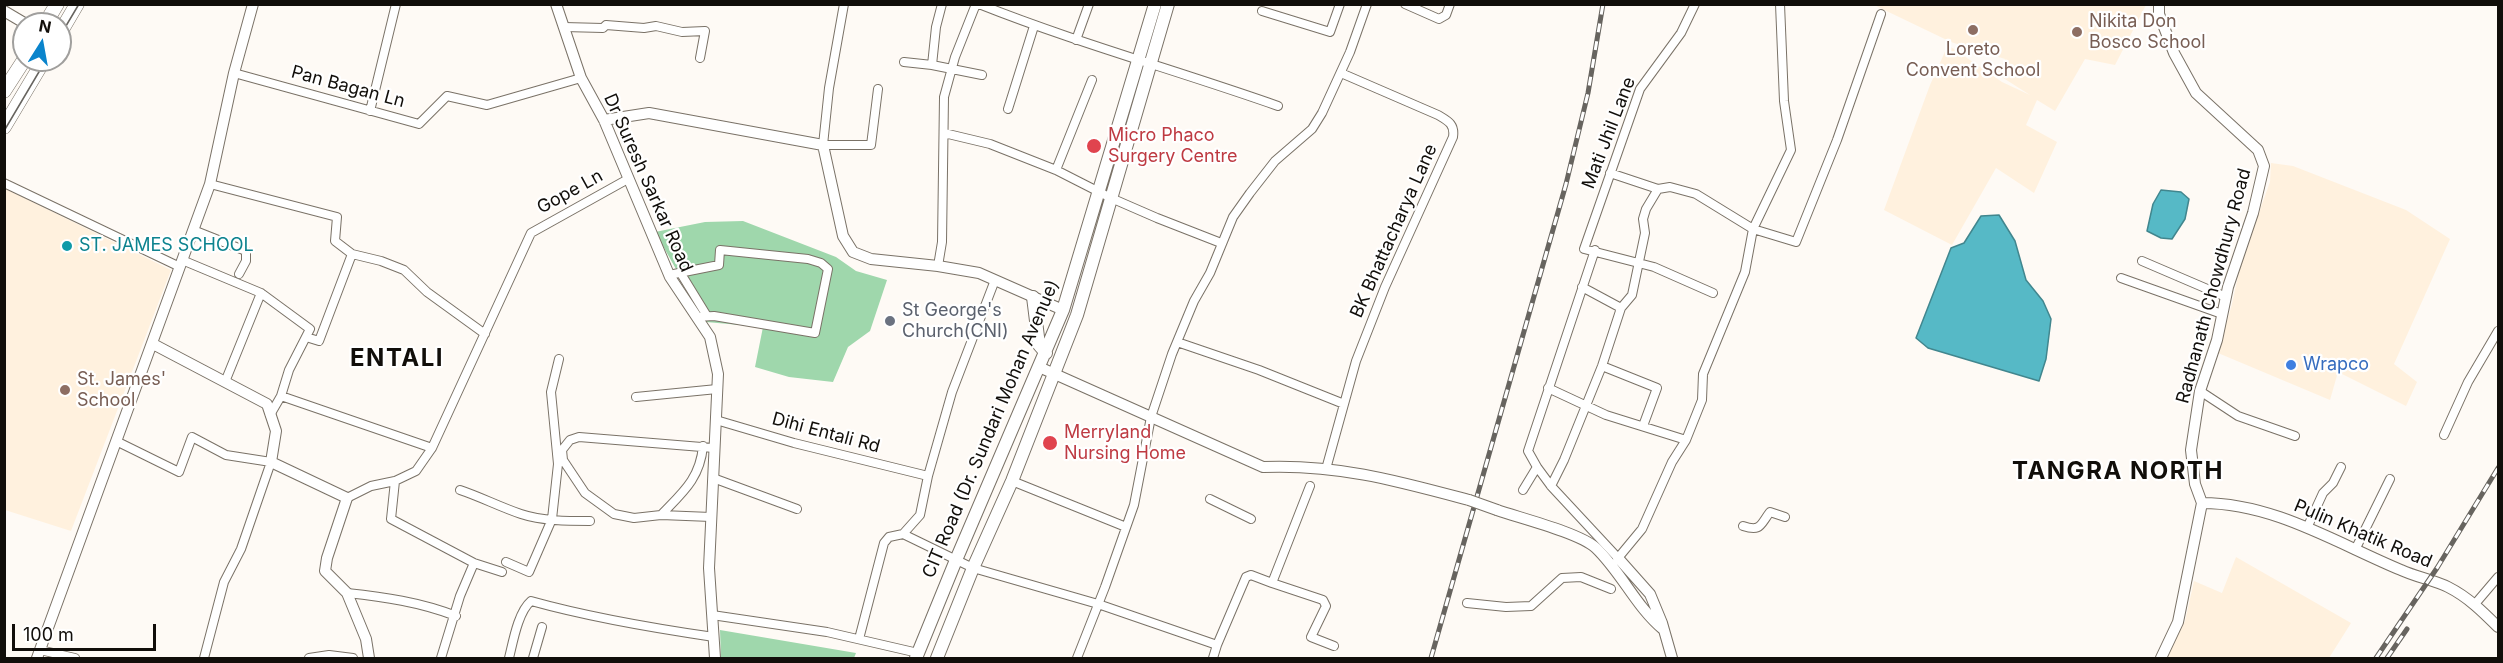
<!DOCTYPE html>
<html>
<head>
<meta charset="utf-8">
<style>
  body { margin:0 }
  #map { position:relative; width:2503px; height:663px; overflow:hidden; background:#fefaf5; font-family:Inter,sans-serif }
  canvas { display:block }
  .frame { position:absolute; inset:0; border:6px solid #110e0a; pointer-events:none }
  .north { position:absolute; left:12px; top:12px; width:60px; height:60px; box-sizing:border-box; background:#fff; border:2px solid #a09f9d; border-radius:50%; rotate:11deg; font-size:16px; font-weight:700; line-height:24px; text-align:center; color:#110e0a }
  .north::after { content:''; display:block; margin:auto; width:21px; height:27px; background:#0a84cc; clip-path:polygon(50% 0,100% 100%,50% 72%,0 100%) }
  .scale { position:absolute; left:12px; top:624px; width:144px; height:27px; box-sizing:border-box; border:3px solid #110e0a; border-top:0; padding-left:8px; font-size:18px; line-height:21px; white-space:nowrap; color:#110e0a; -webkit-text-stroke:4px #fff; paint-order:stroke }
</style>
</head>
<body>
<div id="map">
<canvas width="2503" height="663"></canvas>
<div class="frame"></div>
<div class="north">N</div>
<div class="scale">100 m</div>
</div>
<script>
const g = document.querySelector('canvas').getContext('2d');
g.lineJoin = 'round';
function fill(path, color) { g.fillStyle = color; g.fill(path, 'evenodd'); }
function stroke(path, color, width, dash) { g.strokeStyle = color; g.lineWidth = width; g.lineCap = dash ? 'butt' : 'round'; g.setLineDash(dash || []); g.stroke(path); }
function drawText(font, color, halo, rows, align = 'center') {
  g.font = font + ' Inter,sans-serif'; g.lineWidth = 4.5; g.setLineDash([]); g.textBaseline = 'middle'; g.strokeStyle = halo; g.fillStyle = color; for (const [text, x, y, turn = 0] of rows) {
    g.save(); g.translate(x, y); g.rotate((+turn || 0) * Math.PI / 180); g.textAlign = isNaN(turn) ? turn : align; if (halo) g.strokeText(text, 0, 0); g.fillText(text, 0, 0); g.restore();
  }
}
const built = new Path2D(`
  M1874 5H2146L2115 65 2085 59 2055 111 2037 100 2026 125 2057 142 2034 193 1996 168 1952 245 1884 210 1930 85 1948 45 2002 82 2030 95 1997 74 2005 59 1951 42Z
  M2271 163 2293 166 2406 210 2450 239 2394 364 2417 382 2406 406 2338 372 2330 400 2218 353 2232 304 2241 262 2270 182Z
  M4 188 171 270 71 531 5 510Z
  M2236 557 2351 623 2329 658H2165L2185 621 2194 581 2222 593Z`);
const green = new Path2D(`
  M743 221 836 257 856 271 887 280 870 331 848 347 833 382 789 377 755 367 763 327 706 322 655 232 705 222Z
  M720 630 856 653 854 658H721Z`);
const water = new Path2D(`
  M2161 190 2181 192 2189 199 2185 219 2172 239 2161 238 2147 231 2153 204Z
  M1999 215 2015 241 2026 280 2043 301 2051 319 2046 359 2039 381 1928 348 1916 338 1951 248 1964 243 1981 216Z`);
const minor = new Path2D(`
  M844 4 829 88 823 145H871L878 89
  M979 4C1077 43 1179 71 1278 106
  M1405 4 1439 19 1446 15 1450 4
  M1695 4 1681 33 1640 89 1584 249 1654 267 1713 293
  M1262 11 1330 32 1340 4
  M564 27 603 28 606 25 644 28 656 26 682 32 705 31 700 58
  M1076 40 1089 4
  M904 62 932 65 982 75
  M932 65 936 27 942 4
  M234 73 419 124 447 96 487 105 581 78
  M1008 109 1034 26
  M370 111 396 4
  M944 133 990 144 1056 170 1111 198 1157 218 1221 243
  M1056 170 1092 80
  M1610 173 1658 189 1670 187 1696 194 1753 229 1796 242 1837 140 1881 14
  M4 183 180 267
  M210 184 337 217 335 241 352 254 381 261 404 270 427 292 485 334
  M193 230 246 251V261L239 274
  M182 260 261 293 310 329 289 370 281 396 270 415
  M2142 261 2226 297
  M938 266 942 242 944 97 955 57 976 4
  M680 272 707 316
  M669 275 719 265 720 250 808 259 821 263 828 269 815 333 714 316 697 317
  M2121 278 2222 314
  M995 280 952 392 928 476 920 515 903 534 973 568 1098 604 1217 645 1213 658
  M1582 287 1621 308
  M306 337 319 341 352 254
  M1177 342 1259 370 1344 404
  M1602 366 1657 388 1643 426
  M225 382 261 293
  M1548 388 1606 415 1686 440
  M2200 391 2238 416 2295 436
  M281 396 432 448
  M636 397 717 389
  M716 420 794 443 928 476
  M2444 435 2468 382 2498 331
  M116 441 179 472 192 437 226 455 271 462 241 549 224 582 204 658
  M1537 467 1551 486 1618 558 1642 529 1672 462 1686 440 1702 400 1703 374 1745 272 1753 229 1791 150 1784 101 1780 4
  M1326 469 1356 361 1385 287 1453 137C1455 124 1448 121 1438 115L1341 73
  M713 478 797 509
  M395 481 391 519 474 563 502 572
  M1012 481 1126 527
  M1551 486 1564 460 1602 366 1621 308 1632 295 1645 233 1643 219 1646 209 1658 189
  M460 490C481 497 500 507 521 514 542 521 568 521 590 521
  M1523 490 1537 467 1528 451 1595 250
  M347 498 371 486 395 481 416 471 432 448 531 233 628 179
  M1210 499 1251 519
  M661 515C682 493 700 479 703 446
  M711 517 661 515 634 518 614 514 585 493 563 460 562 450 570 440 579 437 714 448
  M1743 526C1761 532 1760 525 1770 512L1785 517
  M2307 528 2323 493 2333 483 2341 467
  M2355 550 2390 479
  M506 562 529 572 552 519 558 464 551 392 559 359
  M1272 583 1323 600 1326 606 1311 637 1334 646
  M347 593C384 597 420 602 456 616
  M1467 603 1506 607 1531 606 1562 578 1581 577 1611 589
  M2475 604 2498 577
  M712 615 827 632 918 653
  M859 639 884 543 889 537 903 534
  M1217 645 1246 577 1251 575 1272 583 1310 486
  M40 650 75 658
  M309 658 329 655 353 658
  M441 658 460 596 474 563
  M509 658C513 642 518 612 531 601 592 618 652 628 714 637
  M533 658 542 627
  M1077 658 1105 587 1134 505 1151 417 1172 354 1194 301 1210 273 1233 217 1250 193 1275 161 1312 129 1322 113 1350 52 1367 4`);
const tertiary = new Path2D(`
  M556 4 581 78 604 120 670 277 710 337 718 374 709 568 715 658
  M2159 4V14L2174 53 2196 93 2258 150 2264 166 2253 213 2228 287 2217 340 2200 391 2191 450 2195 484 2202 503 2178 622 2161 658
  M4 11 26 24
  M604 120 649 113 823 145 843 236 853 252 871 259 938 266 979 273 1063 310
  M153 344 267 404 276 431 271 462 347 498 327 558 325 571 347 593 366 639 369 658
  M1039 367 1263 467C1338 464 1398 481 1469 500
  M2202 503C2274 503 2336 543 2401 570 2416 577 2434 580 2448 587 2468 597 2483 612 2498 627
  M1497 510C1520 518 1580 533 1596 548 1622 573 1636 607 1664 630
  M1618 558 1650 594 1662 623 1672 658
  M37 658 210 184 234 73 253 4`);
const secondary = new Path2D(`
  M1033 297 1039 345 1046 353
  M916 658 956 560 1063 310 1155 4
  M937 658 973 568 1012 481 1077 315 1168 4`);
const primary = new Path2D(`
  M45 24 57 4
  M60 33 77 4
  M4 91 24 60
  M4 127 44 60`);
const tram = new Path2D(`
  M60 36 79 4
  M4 131 46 60`);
const rail = new Path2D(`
  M1431 658 1566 184 1588 93 1603 4
  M2376 658 2437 568 2498 468
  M2387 658 2407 629`);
const tertiaryBridge = new Path2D(`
  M1469 500 1497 510`);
const markers = [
  [1973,30,6,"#8d6e63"],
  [2077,32,6,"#8d6e63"],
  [1094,146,8,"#e0444e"],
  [67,246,6,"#0f9aa8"],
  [890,321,6,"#6b7280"],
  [2291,365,6,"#3f7fe0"],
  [65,390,6,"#8d6e63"],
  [1050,443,8,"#e0444e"]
];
const educationNames = [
  ["Nikita Don",2089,22],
  ["Bosco School",2089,43],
  ["Loreto",1973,50,"center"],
  ["Convent School",1973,71,"center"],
  ["St. James'",77,380],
  ["School",77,401]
];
const streetNames = [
  ["Pan Bagan Ln",348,87,15],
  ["Mati Jhil Lane",1609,133,-69],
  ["Dr Suresh Sarkar Road",648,183,66],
  ["Gope Ln",570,192,-29],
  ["BK Bhattacharya Lane",1394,231,-66],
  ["Radhanath Chowdhury Road",2214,286,-75],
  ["CIT Road (Dr. Sundari Mohan Avenue)",991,429,-67],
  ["Dihi Entali Rd",826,433,15],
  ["Pulin Khatik Road",2363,534,23]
];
const healthNames = [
  ["Micro Phaco",1108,136],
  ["Surgery Centre",1108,157],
  ["Merryland",1064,433],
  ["Nursing Home",1064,454]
];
const cultureNames = [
  ["ST. JAMES SCHOOL",79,246]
];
const worshipNames = [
  ["St George's",902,311],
  ["Church(CNI)",902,332]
];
const shopNames = [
  ["Wrapco",2303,365]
];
const districtNames = [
  ["ENTALI",397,359],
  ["TANGRA NORTH",2118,472]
];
fill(built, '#fff1de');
fill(green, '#9fd7ac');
fill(water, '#56b9c6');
stroke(water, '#41868e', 1.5);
stroke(minor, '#7a7267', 10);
stroke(tertiary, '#7a7267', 12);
stroke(secondary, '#7a7267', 14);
stroke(primary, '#7a7267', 15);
stroke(minor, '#fff', 8);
stroke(tertiary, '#fff', 10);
stroke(secondary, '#fff', 12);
stroke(primary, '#fff', 14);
stroke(tram, '#67645f', 1.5);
stroke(rail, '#67645f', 5);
stroke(rail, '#fff', 3, [9]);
stroke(tertiaryBridge, '#7a7267', 12, []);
stroke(tertiaryBridge, '#fff', 10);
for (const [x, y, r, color] of markers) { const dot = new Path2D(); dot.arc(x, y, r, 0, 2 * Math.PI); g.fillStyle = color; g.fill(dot); stroke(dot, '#fff', 2); }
drawText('18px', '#785e54', '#fff', educationNames, 'left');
drawText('18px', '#110e0a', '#fff', streetNames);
drawText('18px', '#be3a42', '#fff', healthNames, 'left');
drawText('18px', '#0d838f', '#fff', cultureNames, 'left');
drawText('18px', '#5b616d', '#fff', worshipNames, 'left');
drawText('18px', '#366cbe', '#fff', shopNames, 'left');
g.letterSpacing = '1.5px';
drawText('bold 24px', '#110e0a', '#fff', districtNames);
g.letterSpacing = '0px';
</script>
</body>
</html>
